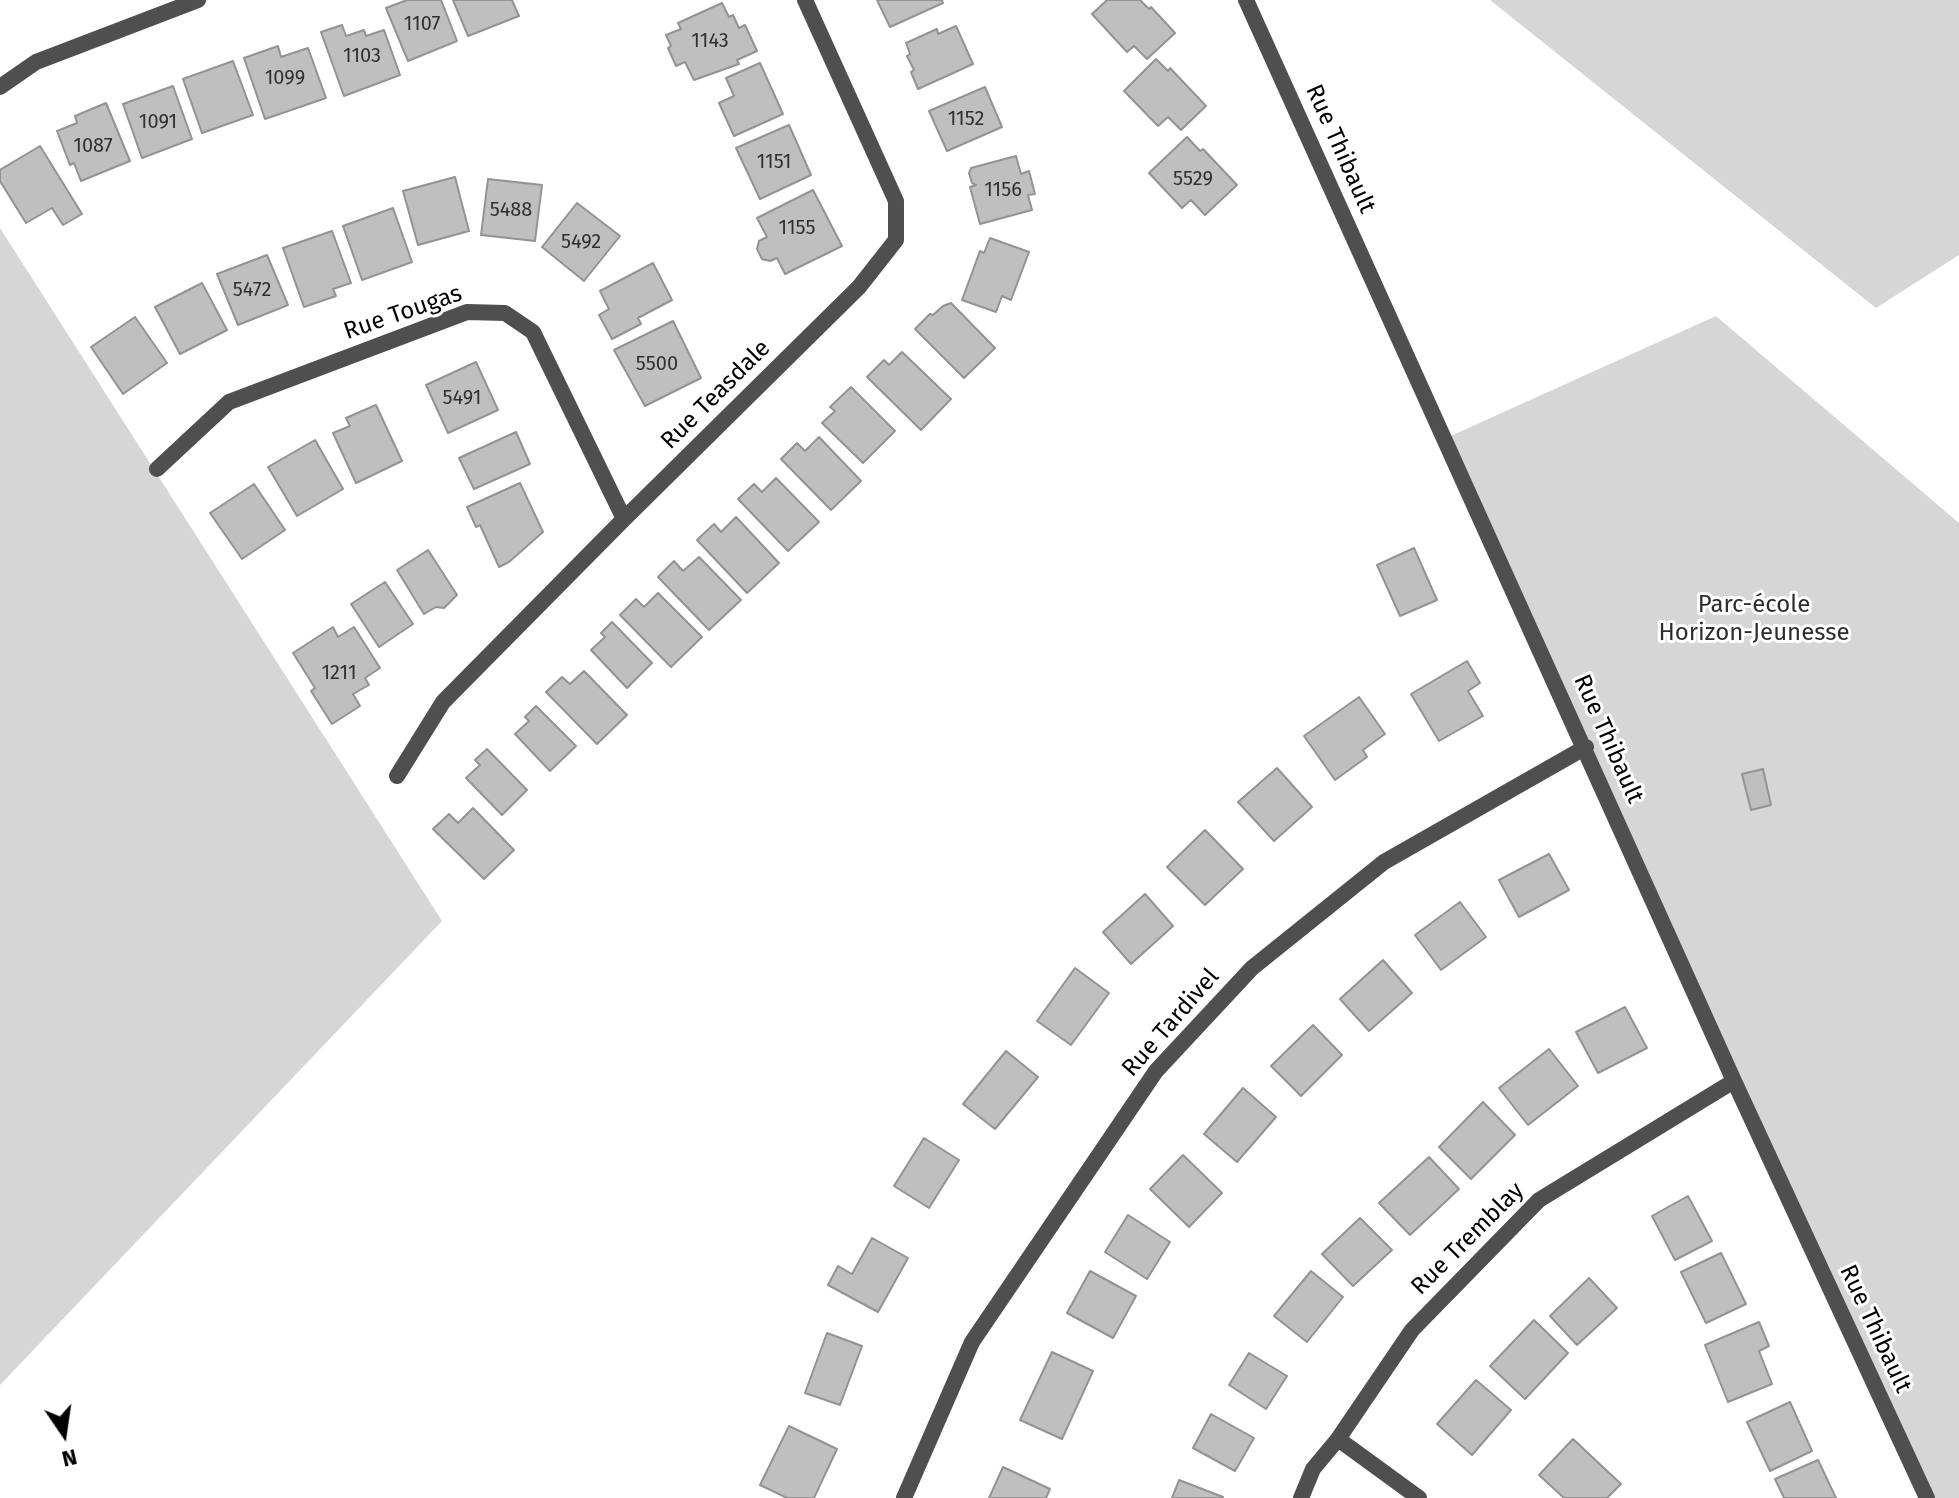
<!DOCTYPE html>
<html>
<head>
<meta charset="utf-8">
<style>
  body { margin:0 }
  #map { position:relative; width:1959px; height:1498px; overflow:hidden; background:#fff; font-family:"Fira Sans",sans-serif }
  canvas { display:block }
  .north { position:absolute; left:24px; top:1394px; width:80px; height:80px; -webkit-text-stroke:6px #fff; paint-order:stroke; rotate:167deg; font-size:22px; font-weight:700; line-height:32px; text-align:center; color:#000 }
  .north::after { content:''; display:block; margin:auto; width:28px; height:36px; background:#000; clip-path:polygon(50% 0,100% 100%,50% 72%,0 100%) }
</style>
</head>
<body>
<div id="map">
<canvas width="1959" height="1498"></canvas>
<div class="north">N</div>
</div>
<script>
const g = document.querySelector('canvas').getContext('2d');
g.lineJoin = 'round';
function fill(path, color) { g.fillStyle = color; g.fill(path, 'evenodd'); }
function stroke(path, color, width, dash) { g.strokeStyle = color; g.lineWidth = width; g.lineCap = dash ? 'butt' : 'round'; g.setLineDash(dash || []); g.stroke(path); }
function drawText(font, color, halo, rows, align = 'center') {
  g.font = font + ' "Fira Sans",sans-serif'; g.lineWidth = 6; g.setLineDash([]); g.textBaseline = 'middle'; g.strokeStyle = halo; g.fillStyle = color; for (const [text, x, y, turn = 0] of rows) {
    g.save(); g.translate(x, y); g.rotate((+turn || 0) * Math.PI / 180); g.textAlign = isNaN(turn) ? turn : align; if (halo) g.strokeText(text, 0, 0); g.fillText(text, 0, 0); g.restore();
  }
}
const green = new Path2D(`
  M1490 0H1959V255L1876 308Z
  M0 228 442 921 0 1385Z
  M1716 316 1959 523V1498H1927L1444 439Z`);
const building = new Path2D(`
  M407 0H441L457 41 408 61 386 8Z
  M453 0H512L519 16 468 36Z
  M877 0H942L943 3 890 27Z
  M1107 0H1140L1149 9 1151 7 1175 33 1147 59 1134 46 1127 52 1092 14Z
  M722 3 729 17 733 15 739 28 745 25 757 51 737 60 739 64 694 80 685 62 676 66 668 48 671 46 666 35 681 29 678 23Z
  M342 25 346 36 364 30 366 36 384 30 400 75 344 96 321 32Z
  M956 26 973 64 918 89 911 72 914 70 907 56 910 54 906 43 937 29 938 34Z
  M278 46 281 57 308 48 326 98 265 119 244 58Z
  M1156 59 1168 71 1170 68 1206 106 1181 130 1168 117 1158 126 1124 91Z
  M233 61 253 115 202 133 183 79Z
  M760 63 783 114 734 136 719 103 734 96 726 78Z
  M173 86 192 139 142 158 123 104Z
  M985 87 1002 127 947 151 929 111Z
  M106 103 130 161 81 181 74 163 70 165 57 131 77 123 75 116Z
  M789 125 811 175 760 199 736 148Z
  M1187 137 1200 151 1203 149 1237 185 1205 215 1191 200 1182 208 1149 173Z
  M40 146 82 214 63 225 52 208 26 223 0 181V170Z
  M1016 156 1021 174 1029 171 1035 194 1028 195 1032 210 980 224 970 187 976 185 972 183 969 173 971 168Z
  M455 177 469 231 418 245 403 191Z
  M488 179 542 185 535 241 481 235Z
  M813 190 842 246 785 274 777 258 770 261 762 259 757 249 759 241 767 237 757 218Z
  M577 203 620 236 584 281 542 247Z
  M393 208 412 262 362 280 343 226Z
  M332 231 351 283 333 289 336 296 304 307 283 248Z
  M990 238 1029 252 1011 300 1002 296 996 312 962 300 980 251 984 253Z
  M267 255 288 305 238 325 217 274Z
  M653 263 672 300 638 318 641 324 612 339 599 315 609 309 600 291Z
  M202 283 227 330 180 354 155 307Z
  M951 303 995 348 964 378 915 329 930 314 933 315 943 306Z
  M135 317 167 363 123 394 91 347Z
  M673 321 701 378 645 406 614 350Z
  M902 352 951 399 921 430 867 377 884 360 889 365Z
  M476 362 498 410 448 433 426 385Z
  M851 387 895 431 863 463 822 423 835 411 830 407Z
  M376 405 402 461 356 483 333 433 350 426 346 418Z
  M516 432 530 464 474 489 459 458Z
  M819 437 861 481 831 510 781 459 797 443 805 451Z
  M315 440 343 489 297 516 268 467Z
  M776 478 819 522 788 551 738 499 754 484 762 492Z
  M520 483 543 532 509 562 499 567 480 525 476 527 467 507Z
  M254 484 285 530 242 559 210 513Z
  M736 517 779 563 747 593 697 540 714 524 721 532Z
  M1414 548 1437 600 1400 616 1377 565Z
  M428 550 457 595 444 608 436 607 424 614 397 570Z
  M699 557 741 600 709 630 658 577 674 561 683 571Z
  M385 582 413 624 379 647 351 604Z
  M658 593 702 637 671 667 620 615 636 599 644 607Z
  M612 622 652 663 627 688 591 650 605 637 601 633Z
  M333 627 338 637 354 627 380 668 365 678 369 685 353 694 360 706 332 724 311 691 315 688 293 653Z
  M1467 661 1480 683 1468 691 1483 716 1439 741 1411 694Z
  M584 671 627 715 597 744 546 692 562 677 570 684Z
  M1359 697 1385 734 1363 750 1367 757 1335 780 1304 736Z
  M536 706 576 746 550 771 515 734 529 721 525 717Z
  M487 749 527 790 502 815 466 778 480 765 475 760Z
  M1277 768 1312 807 1274 841 1238 802Z
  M1763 769 1771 805 1751 810 1742 774Z
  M473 808 514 850 484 879 433 829 449 814 458 823Z
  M1205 830 1243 869 1205 905 1167 867Z
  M1549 854 1569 890 1519 917 1499 880Z
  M1145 894 1173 926 1131 964 1103 932Z
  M1460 902 1486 937 1441 970 1415 935Z
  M1383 960 1412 993 1369 1031 1340 999Z
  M1075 968 1109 993 1071 1045 1037 1021Z
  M1625 1007 1647 1048 1598 1073 1576 1032Z
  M1313 1025 1342 1055 1301 1096 1271 1066Z
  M1549 1049 1578 1086 1528 1125 1499 1088Z
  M1006 1051 1038 1077 995 1129 963 1104Z
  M1243 1088 1276 1117 1237 1162 1204 1134Z
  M1483 1102 1515 1135 1471 1179 1439 1147Z
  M924 1138 959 1160 929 1208 894 1186Z
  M1183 1155 1222 1193 1189 1227 1150 1189Z
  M1429 1157 1459 1189 1410 1235 1379 1203Z
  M1688 1196 1712 1241 1675 1260 1652 1216Z
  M1128 1215 1170 1242 1147 1279 1105 1252Z
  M1360 1218 1392 1250 1353 1286 1322 1254Z
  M872 1238 908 1258 878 1312 828 1285 838 1266 852 1274Z
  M1721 1253 1746 1304 1706 1323 1681 1272Z
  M1090 1271 1136 1296 1113 1338 1067 1313Z
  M1311 1271 1343 1297 1307 1342 1274 1316Z
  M1589 1278 1617 1308 1577 1345 1550 1316Z
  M1534 1320 1568 1353 1525 1399 1490 1366Z
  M1759 1322 1769 1346 1759 1351 1772 1384 1728 1402 1705 1345Z
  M827 1333 862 1346 840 1405 805 1393Z
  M1052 1352 1093 1371 1062 1439 1020 1420Z
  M1249 1353 1287 1376 1266 1409 1229 1385Z
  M1476 1380 1511 1410 1472 1455 1437 1424Z
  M1790 1402 1812 1451 1770 1471 1747 1422Z
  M1211 1414 1254 1438 1235 1471 1193 1448Z
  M789 1426 837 1449 814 1498H787L760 1485Z
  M1573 1439 1621 1484 1607 1498H1564L1539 1475Z
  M1818 1460 1836 1498H1784L1775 1479Z
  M1003 1467 1050 1489 1046 1498H989Z
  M1179 1480 1223 1497 1222 1498H1172Z`);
const minor = new Path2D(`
  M1246 0 1734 1081 1927 1498
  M0 87 36 62 198 0
  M157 469 229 402 467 312 505 313 533 332 624 519
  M397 776 443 702 624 519 859 287 896 240V201L805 0
  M1338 1439 1419 1498
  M904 1498 972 1342 1156 1071 1252 968 1384 862 1586 747
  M1301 1498 1313 1469 1338 1439 1412 1330 1539 1200 1734 1081`);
const numberNames = [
  ["1107",422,24],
  ["1143",710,41],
  ["1103",362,56],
  ["1099",285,78],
  ["1152",966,119],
  ["1091",158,122],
  ["1087",93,146],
  ["1151",774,162],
  ["5529",1193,179],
  ["1156",1003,190],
  ["5488",511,210],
  ["1155",797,228],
  ["5492",581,242],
  ["5472",252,290],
  ["5500",657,364],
  ["5491",462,398],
  ["1211",339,673]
];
const streetNames = [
  ["Rue Thibault",1340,149,66],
  ["Rue Tougas",403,313,-19],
  ["Rue Teasdale",716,395,-45],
  ["Rue Thibault",1608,739,66],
  ["Rue Tardivel",1171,1023,-49],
  ["Rue Tremblay",1468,1239,-45],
  ["Rue Thibault",1875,1329,65]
];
const parkNames = [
  ["Parc-école",1754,605],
  ["Horizon-Jeunesse",1754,633]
];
fill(green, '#d6d6d6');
fill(building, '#bfbfbf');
stroke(building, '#939393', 2);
stroke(minor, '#4f4f4f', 16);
drawText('20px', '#303030', null, numberNames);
drawText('24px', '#000', '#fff', streetNames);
drawText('24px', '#2d2d2d', '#fff', parkNames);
</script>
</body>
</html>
